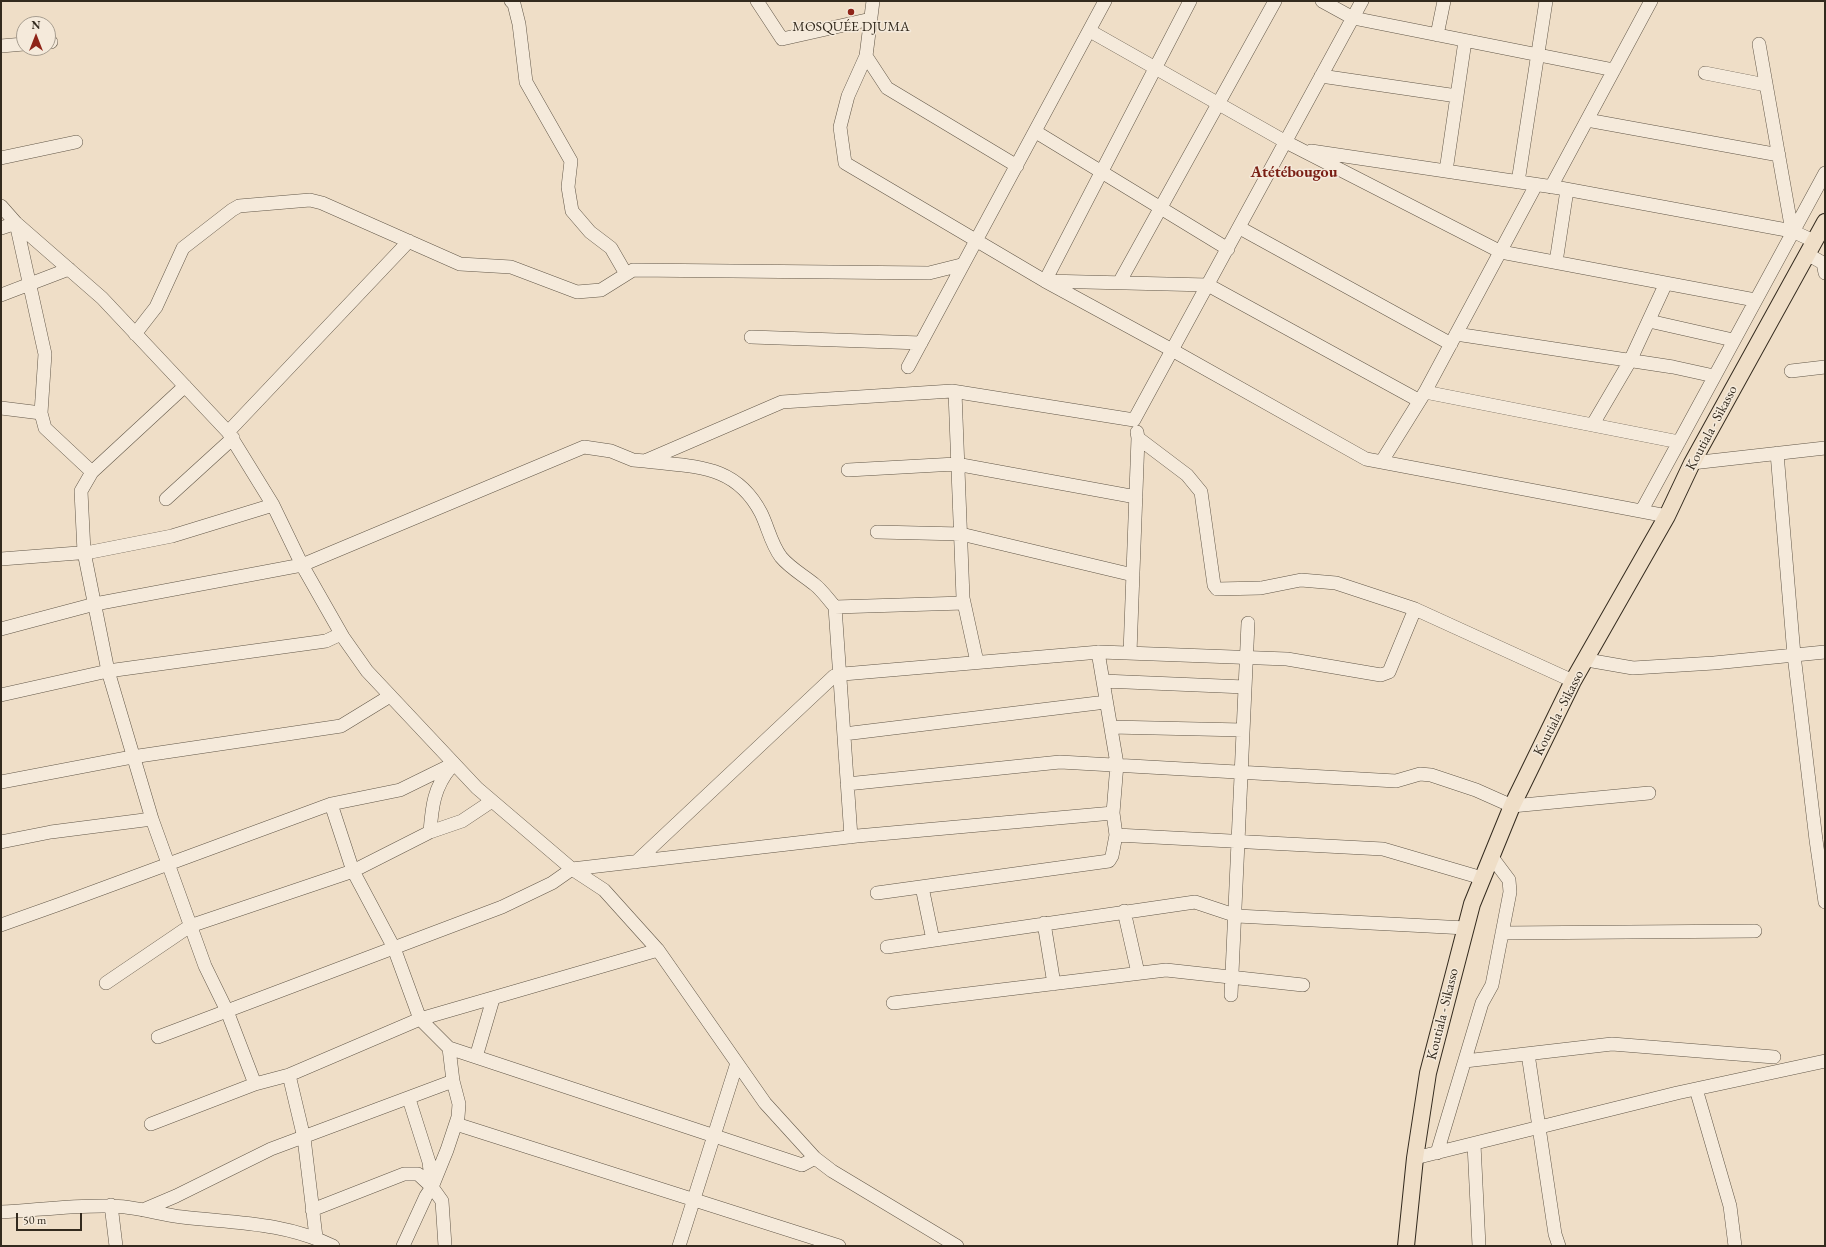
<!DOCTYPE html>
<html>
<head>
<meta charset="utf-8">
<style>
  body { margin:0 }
  #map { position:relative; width:1826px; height:1247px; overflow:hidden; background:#efdec7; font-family:"EB Garamond",serif }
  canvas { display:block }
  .frame { position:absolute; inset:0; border:2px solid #332a1e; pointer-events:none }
  .north { position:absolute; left:16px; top:16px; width:40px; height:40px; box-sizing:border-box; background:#f5eadb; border:1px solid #a79d8f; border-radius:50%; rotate:0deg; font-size:11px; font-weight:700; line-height:16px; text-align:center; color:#332a1e }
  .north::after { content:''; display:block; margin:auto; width:14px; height:18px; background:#8f2418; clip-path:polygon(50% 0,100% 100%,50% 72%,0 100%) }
  .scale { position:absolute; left:16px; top:1213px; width:66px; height:18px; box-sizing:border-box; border:2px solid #332a1e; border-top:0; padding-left:5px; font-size:12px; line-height:14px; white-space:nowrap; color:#332a1e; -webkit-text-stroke:3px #f5eadb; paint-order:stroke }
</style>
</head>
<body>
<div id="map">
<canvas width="1826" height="1247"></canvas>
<div class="frame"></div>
<div class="north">N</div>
<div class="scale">50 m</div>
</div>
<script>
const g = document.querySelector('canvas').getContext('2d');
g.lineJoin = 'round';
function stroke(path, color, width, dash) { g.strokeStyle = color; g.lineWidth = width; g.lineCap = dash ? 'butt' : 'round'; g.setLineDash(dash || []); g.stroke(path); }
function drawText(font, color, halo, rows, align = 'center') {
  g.font = font + ' "EB Garamond",serif'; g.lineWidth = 3; g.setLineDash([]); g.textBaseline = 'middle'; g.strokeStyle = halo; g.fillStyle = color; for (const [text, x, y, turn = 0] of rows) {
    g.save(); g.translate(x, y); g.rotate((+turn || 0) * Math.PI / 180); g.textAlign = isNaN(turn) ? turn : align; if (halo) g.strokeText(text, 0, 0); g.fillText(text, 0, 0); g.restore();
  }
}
const minor = new Path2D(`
  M511 1 514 4 519 24 526 82 571 161 568 187 572 211 590 232 611 248 626 274
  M757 1 782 39 871 19
  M873 1 866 56 848 96 840 127 845 163 1045 281 1172 350 1366 459 1667 516
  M1190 1 1045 281 1208 285 1418 400
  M1322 1 1353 18 1614 70
  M1090 31 1286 142 1501 252 1755 300
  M1437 35 1444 1
  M48 42H51
  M1759 44 1792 231
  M1 46 24 44
  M866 56 887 88 1017 166
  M1705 73 1766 85
  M1321 76 1457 96
  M1587 120 1779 155
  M1036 132 1228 249
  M1311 151 1560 188 1792 231 1814 241
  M1 158 76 142
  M1446 171 1465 41
  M1518 182 1546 1
  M1551 187 1651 1
  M1 206 16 223 102 298 228 432 273 505 302 565 343 637 367 671 477 788 572 869 604 890 658 950 765 1103 815 1158 832 1171 957 1246
  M1 228 16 223 45 354 41 413 45 428 92 472 81 491 84 552 108 671 152 819 205 966 227 1011 255 1084
  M1240 228 1451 344
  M1807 254 1823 263 1825 273
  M1556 262 1567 190
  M1119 283 1275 1
  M1 295 69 269
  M1649 321 1733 340
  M135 334 156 307 183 248 232 210 239 206 310 200 322 203 460 264 511 267 577 292 601 290 633 270 929 273 961 265
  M1456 334 1673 367 1714 376
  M751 337 921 343
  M908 367C973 244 1040 123 1105 1
  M1791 371 1825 367
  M955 392 963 598 977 662
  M1425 392 1679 442
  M1 408 41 413
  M1593 424 1630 361 1666 283
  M228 432 409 241
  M1138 438 1187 475 1201 492 1214 585 1217 589 1261 588 1301 580 1336 583 1415 609 1573 681
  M1777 453 1794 655 1816 840 1825 902
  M645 461C693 467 735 463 761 513 768 527 771 544 781 557 790 568 803 575 814 584 822 590 828 599 835 607L851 837
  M1382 461 1425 392 1536 185
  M1692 463 1825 448
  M848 470 956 464 1136 497
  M92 472 185 386
  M166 499 233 438
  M1642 510 1825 173
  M877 532 961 534 1133 575
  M1 559 91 552 172 536 273 505
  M835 607 964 603
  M1 629 95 604 302 565 584 447 611 451 633 460 645 461 782 402 952 391 1134 420 1362 1
  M1130 653 1138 438 1137 432
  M1587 660 1633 668 1714 663 1825 652
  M1103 681 1245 687
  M1 695 108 671 326 641 341 634
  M1111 727 1243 730
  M844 734 1106 702
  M1 782 132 757 341 726 390 696
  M847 784 1060 762 1396 781 1420 774 1431 775 1476 790 1512 806 1649 793
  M331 804 353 871 394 948 420 1019 449 1048 453 1081 459 1104 458 1117 447 1150 432 1187 426 1196 403 1246
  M430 832C432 806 434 787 451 767
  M1116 835 1383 849 1482 878
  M1 842 51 832 152 819
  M636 862 834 676 843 674 1100 652 1287 659 1381 675 1389 672 1415 609
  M922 887 933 940
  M877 893 1109 861 1112 856 1116 835 1113 813 1117 764 1098 652
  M1124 911 1138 973
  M1044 923 1054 984
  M1 925 60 904 331 804 400 790 453 764
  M1502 933 1755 931
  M887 947 1195 902 1237 916 1466 928
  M106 983 190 926 353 871 430 832 462 821 492 801
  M1231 995 1248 623
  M893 1003 1166 970 1303 985
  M158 1037 502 907 552 883 572 869 857 836 1113 813
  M449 1048 802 1165 815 1158
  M1528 1054 1555 1234 1559 1246
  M476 1057 493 999
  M1465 1061 1612 1044 1774 1057
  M289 1075 304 1138 316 1237
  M1696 1089 1730 1206 1735 1246
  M409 1099 429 1162 432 1187 442 1201 445 1246
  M151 1124 255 1084 289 1075 420 1019 658 950
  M456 1124 839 1246
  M1474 1144 1479 1246
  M1437 1153 1482 1003 1492 985 1510 892 1509 880 1491 856
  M1415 1158 1677 1093 1825 1061
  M111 1205 116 1246
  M143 1210 176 1196 271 1149 453 1081
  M312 1210 404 1174H418L432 1187
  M1 1212C37 1210 74 1205 110 1206 134 1206 158 1214 182 1217 235 1223 284 1222 333 1246
  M679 1246 737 1063`);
const major = new Path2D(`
  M1406 1246 1415 1158 1428 1073 1472 904 1512 806 1573 681 1667 516 1692 463 1825 222`);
const markers = [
  [851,12,4,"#8f2418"]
];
const poiNames = [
  ["MOSQUÉE DJUMA",851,27]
];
const streetNames = [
  ["Koutiala - Sikasso",1712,428,-62],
  ["Koutiala - Sikasso",1559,713,-63],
  ["Koutiala - Sikasso",1443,1014,-76]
];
const quarterNames = [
  ["Atétébougou",1294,173]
];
stroke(minor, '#625748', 14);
stroke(major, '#332a1e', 18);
stroke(minor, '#f5eadb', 13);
stroke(major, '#efdec7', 16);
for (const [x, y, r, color] of markers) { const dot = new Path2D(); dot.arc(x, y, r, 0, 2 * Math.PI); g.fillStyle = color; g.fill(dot); stroke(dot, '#f5eadb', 1.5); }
drawText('14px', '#332a1e', '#f5eadb', poiNames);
drawText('14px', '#332a1e', '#f5eadb', streetNames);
drawText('bold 16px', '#7a1f14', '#f5eadb', quarterNames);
</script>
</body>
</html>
